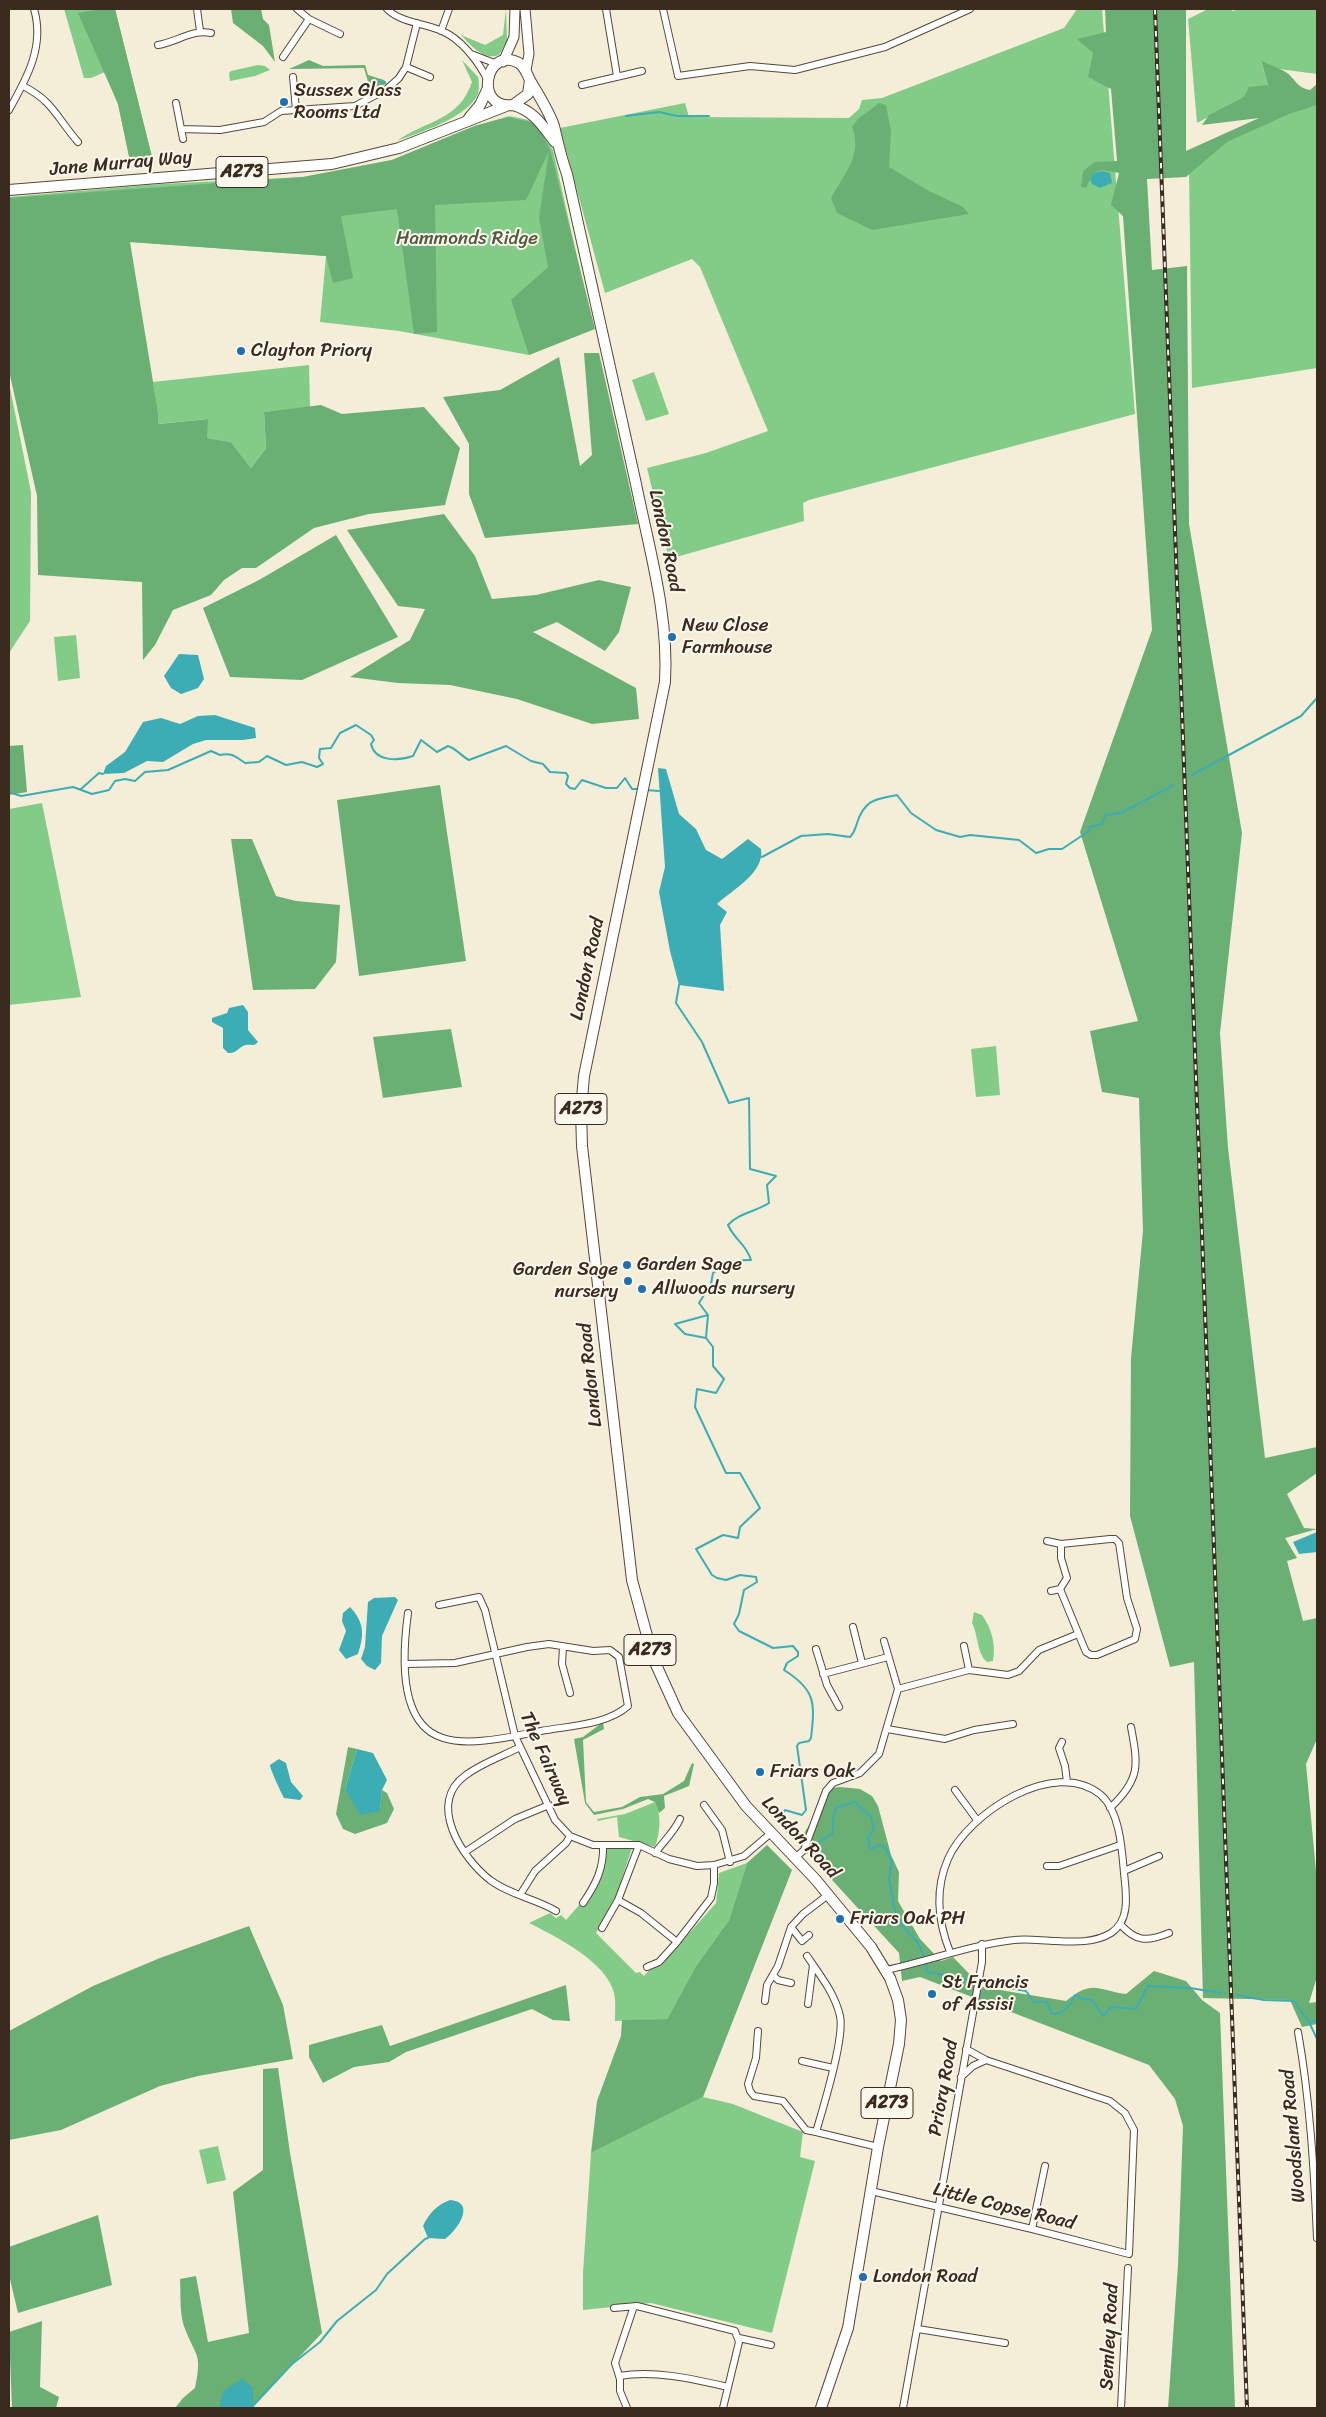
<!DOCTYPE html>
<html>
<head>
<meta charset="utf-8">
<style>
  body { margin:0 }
  #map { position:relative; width:1326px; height:2417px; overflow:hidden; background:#f4edd7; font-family:Sriracha,sans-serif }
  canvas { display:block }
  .frame { position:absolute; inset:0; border:10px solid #3b2a1e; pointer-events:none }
</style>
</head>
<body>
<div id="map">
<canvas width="1326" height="2417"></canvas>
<div class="frame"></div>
</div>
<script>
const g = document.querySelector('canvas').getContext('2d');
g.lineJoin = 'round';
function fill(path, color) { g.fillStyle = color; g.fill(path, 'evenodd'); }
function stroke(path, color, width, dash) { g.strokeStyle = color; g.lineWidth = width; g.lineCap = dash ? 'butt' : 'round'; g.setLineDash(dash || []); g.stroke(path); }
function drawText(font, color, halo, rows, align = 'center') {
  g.font = font + ' Sriracha,sans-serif'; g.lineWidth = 4; g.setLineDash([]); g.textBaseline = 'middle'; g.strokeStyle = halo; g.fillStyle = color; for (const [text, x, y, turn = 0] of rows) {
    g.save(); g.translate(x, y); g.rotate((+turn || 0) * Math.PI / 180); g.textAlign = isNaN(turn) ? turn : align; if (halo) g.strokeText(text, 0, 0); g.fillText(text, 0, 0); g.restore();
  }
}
const green = new Path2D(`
  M64 9H115L153 161C143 167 138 168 130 161L118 104 105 72 91 78H84Z
  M506 9 507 41 499 55C483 61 471 45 461 35L485 45 503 35Z
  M1077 9H1102L1135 414 809 500 803 503 804 521 669 559 647 468 706 453 768 431 700 267 692 259 605 293 560 128 685 103 689 117 849 118 859 109 862 100 882 98 1064 28Z
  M1208 9H1230L1233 11 1239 9H1317V74L1279 69 1261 62 1268 85 1197 123 1188 19Z
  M462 60 478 77C479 83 480 90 477 96 464 119 420 132 397 141 426 120 459 121 472 82Z
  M258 65 265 66 270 70 255 76 230 81 229 73 231 71Z
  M1317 99V368L1192 388 1189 169 1224 139Z
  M510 116 528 120 534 123 553 150 593 328 529 355 399 331 320 322 326 256 130 242 9 222V197L161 184 303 177 392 160 474 126Z
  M309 365 310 407 264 412 266 448 251 468 231 442 207 438V419L157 424 158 412 153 382Z
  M654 372 669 414 646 421 632 380Z
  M9 383 31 492 30 621 9 653Z
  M76 635 80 678 58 681 54 637Z
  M42 803 81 997 9 1005V809Z
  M996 1046 1000 1095 976 1097 971 1049Z
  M974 1612 982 1615C992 1629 996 1645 993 1661L987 1662C977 1654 978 1634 972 1623Z
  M655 1802C662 1816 660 1833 655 1847L619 1837 617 1817 598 1821 597 1819 625 1814Z
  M619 1847 632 1848 614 1902 596 1933 636 1973 640 1972 644 1976 650 1969 661 1965 716 1903 719 1873 747 1863 729 1920 696 1966 667 2019 615 2021C615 2012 616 2001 614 1993 607 1962 555 1936 529 1923L550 1913 556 1918 561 1915 566 1920 580 1904 584 1906 602 1877 607 1849Z
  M703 2097 733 2104 803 2132 800 2157 815 2161 772 2333 651 2303 583 2310V2273L591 2153Z
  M218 2146 226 2180 207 2184 199 2150Z`);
const forest = new Path2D(`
  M100 9H115L153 161C143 167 138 168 130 161L118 104 78 13Z
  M231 9H261L263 19 269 25 275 62 263 46 233 23Z
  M1105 9H1186V151L1259 118 1202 125 1209 115 1244 97 1249 87 1268 85 1261 61C1268 64 1277 67 1284 71 1295 77 1296 88 1310 90L1317 84V105L1289 114 1227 142 1186 177 1147 179 1152 270 1187 266 1189 524 1242 833 1220 1033 1228 1148 1265 1458 1317 1447V1473L1287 1494 1304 1528 1317 1529 1285 1538 1297 1558 1287 1561 1303 1621 1317 1618V1739L1306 1764 1317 1882V1977L1309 2003 1317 2002V2024L1302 2027 1290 2000 1203 1998 1194 1662 1170 1667 1130 1516 1131 1358 1143 1231 1139 1098 1102 1092 1090 1031 1138 1021 1080 832 1152 630 1123 216 1111 205 1119 173 1102 170 1093 173 1086 188 1081 187 1083 171 1095 162 1117 161 1111 89 1088 77 1093 53 1077 39 1106 32Z
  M309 60 323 66 365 65 368 75 384 80 387 84 376 87 374 92 369 85 364 68 289 69Z
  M879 103 886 105 891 131 889 167 929 191 963 207 969 214 872 230 837 213 831 198C844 174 863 155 852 127L858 119Z
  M508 117 536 123 550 149 595 329 529 355 511 300 548 267 539 218 549 151 526 200 435 205 437 332 414 334 397 209 341 216 353 278 333 283 326 256 130 242 158 412V424L208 419 207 438 231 442 251 468 266 448 264 412 321 405 342 414 424 407 460 448 445 505 369 514 314 528 256 568H242L224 580 211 595 173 610 155 645 143 660 142 582 38 575 37 496 9 371V198L303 177 392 160 475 126Z
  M584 353H599L638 524 485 538 469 494V444L443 397 500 390 559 357 580 466 592 455Z
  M444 514 475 556 492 599 536 595 599 580 631 587 619 632 605 651 557 622 533 632 636 688 639 719 592 724 517 699 450 685 398 683 350 677 410 640 425 609 398 606 347 530Z
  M336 535 398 637 302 680 230 677 203 608 259 580Z
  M23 745 27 792 9 795V746Z
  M440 785 466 961 359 976 337 800Z
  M231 839H252L276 896 296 901 340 905 336 962 315 989 253 990Z
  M451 1029 462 1087 383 1098 373 1037Z
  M603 1722 604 1729 583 1740 586 1802 594 1812 622 1807 640 1797 663 1794 684 1781 692 1763 694 1764 689 1786 664 1796 665 1808 659 1813 655 1802 648 1799 623 1809 594 1815 585 1803 574 1739 583 1737Z
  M348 1747 357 1749 345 1789 380 1810 382 1790 387 1793 394 1809 387 1823 355 1834 343 1829 336 1814Z
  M840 1787 860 1789 872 1796 878 1806 891 1855 899 1872 898 1901 920 1939 941 1961 953 1957 982 1987 1066 2001C1093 1979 1096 1990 1126 1994L1154 1971 1186 1981 1202 2000 1220 2013 1235 2408H1168L1178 2265 1183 2126 1175 2099 1149 2065 920 1977 902 1981 899 1953 811 1857 779 1825 803 1835 813 1819 824 1789Z
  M767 1845 792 1870 703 2097 591 2153 597 2101 621 2036 622 2020 667 2019 696 1966 729 1920 747 1863Z
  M249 1926 283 2005 293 2059 198 2076 160 2086 61 2130 9 2140V2031L93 1986 160 1958Z
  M566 1985 570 2021 553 2020 532 2009 406 2052 389 2062 354 2067 323 2083 309 2057V2045L382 2025 390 2046Z
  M278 2068 290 2153 322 2333 251 2408H175L183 2398 195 2388C202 2353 197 2359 185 2329 179 2314 181 2295 180 2279L196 2276 208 2342 249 2333 233 2192 263 2170V2069Z
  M98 2215 112 2285 18 2313 9 2275V2247Z
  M42 2321 40 2387 59 2397 56 2408H12L9 2332Z`);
const water = new Path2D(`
  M1103 171 1110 173 1112 183 1100 188 1092 184 1090 180 1093 173Z
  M179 654 198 655 204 679 198 688 181 694 171 688 164 676Z
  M215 715 255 728 256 738 243 740H206L193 744 163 762 147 761 124 773 103 774 106 766 125 752 143 722 161 718 180 724 198 716Z
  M658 768 666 769 679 814 696 829 706 850 722 859 748 839 761 849C765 873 732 890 717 904L727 912 720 925 724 991 679 985 670 951 659 892 665 867Z
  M243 1005 248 1012V1030L258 1042C253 1047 252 1044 246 1045 239 1046 237 1054 228 1053L223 1048V1028L212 1022V1018L227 1013 229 1008Z
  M1317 1532V1552L1299 1554 1293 1542Z
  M395 1597 398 1600 382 1636 381 1663 375 1670 367 1666 361 1659 365 1647 368 1602 374 1598Z
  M350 1607C365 1623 364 1635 358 1654L346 1659 339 1650 346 1631 342 1621 343 1613Z
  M357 1749 373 1753 387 1780 382 1790 380 1811 360 1815 345 1789Z
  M279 1759 286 1763 291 1782 303 1796 300 1800 284 1798C281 1792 270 1769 270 1765Z
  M450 2200C477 2202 457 2231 445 2239L428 2238 423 2226C429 2213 437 2205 450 2200Z
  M242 2379 253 2388V2406L251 2408H219L223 2391Z`);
const stream = new Path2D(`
  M372 82H385
  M626 116 659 112 677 116H709
  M1192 775 1301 716 1317 698
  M81 789 99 773 103 774
  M646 790 659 791
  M9 792 21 796 73 787 92 794 109 790 115 781 125 779 135 781 145 772 168 770 211 751 220 755C232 752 236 757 245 763L259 762 267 756 286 765 302 762 317 767 323 764 319 758 320 749 331 748 340 733 356 725 371 735 374 740 371 744C375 762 398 761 413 756L421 740 437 752 448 746C457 749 461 756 469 760L506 746 531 761 543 764 550 772 566 773 568 776 566 784 570 788 575 789 582 780 606 788H617L625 778 632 789H639
  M762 857 801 836 828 834 850 837C855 832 855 829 857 823 865 799 876 799 897 795L911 813 936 830 960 837 970 835 1019 840 1036 853 1049 849H1062L1089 831 1090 827 1102 824 1106 815 1121 813 1174 785
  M679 985 676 1003 702 1042 729 1103 749 1098 750 1169 776 1176 767 1185 769 1203C755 1212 739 1213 728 1225 736 1242 745 1242 751 1260 735 1259 725 1264 713 1273L711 1284 699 1303 708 1315 706 1338
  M708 1315 675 1324 685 1334 706 1338 713 1347V1366L724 1379 716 1393 697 1389 695 1407 726 1473H740L760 1508 740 1527 738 1538 723 1535 696 1549 712 1575 717 1578 726 1580 740 1575 756 1577 757 1582 744 1590 739 1614 734 1624 739 1631 773 1648 793 1646 798 1652V1656L787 1663 784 1670C816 1690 815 1703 811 1738L809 1741 799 1743 797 1746 806 1810 802 1815 785 1810 783 1814 794 1834 803 1844
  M807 1847 809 1849 833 1833V1820L836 1808 855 1802 871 1817 874 1829 868 1838 870 1850 879 1845 885 1847 892 1861 889 1879 895 1911 902 1925 918 1943 925 1958
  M926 1962 927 1972 972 1980
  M984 1983 1026 1991 1034 2002H1047L1052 2014 1061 2013 1071 2003 1075 1995 1083 1999 1092 2000 1103 2016 1111 2007 1136 2009 1148 1986 1190 1988 1221 1993
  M1237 1995 1264 2000 1294 2001 1309 2022 1317 2039
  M1309 2022 1317 2020
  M251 2408 292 2364 320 2342 337 2321 376 2290 387 2274 425 2239 428 2238`);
const street = new Path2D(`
  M197 9 200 31
  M297 9 309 19 340 34
  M387 9C401 23 424 23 442 31 461 39 478 61 487 79
  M606 9 617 76
  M663 9 678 76 750 66 795 70 885 47 970 9
  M441 31 449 9
  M158 45C177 42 192 29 211 33
  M471 54 497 64
  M283 57 309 19
  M406 67 430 77
  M293 77 296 110
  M582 85 642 71
  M23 86C53 101 57 118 78 142
  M176 103 183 139
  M9 110C27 78 45 46 34 9
  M181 129 220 130 264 122 281 111 355 106 387 89 399 78 406 67 417 23
  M1047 1541 1061 1544 1110 1539H1115L1119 1543 1127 1598 1137 1629 1135 1639 1097 1655H1091L1086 1652 1060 1589
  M1051 1591 1060 1589 1067 1578 1061 1558V1544
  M439 1605 479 1597 485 1610 515 1736 555 1820 570 1836 593 1845H639L669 1859 697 1866 714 1865 744 1856 771 1833
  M853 1627 862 1663
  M964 1646 969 1670
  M563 1647 562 1664 570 1693
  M816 1649 827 1685 839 1707
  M406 1664 455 1663 527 1647 549 1644 593 1651 610 1650 619 1657 628 1706C607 1725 568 1726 541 1731 514 1736 470 1747 443 1738 397 1724 403 1650 408 1613
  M823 1674 888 1657
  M898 1689 969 1670 1008 1675 1019 1671 1039 1650 1078 1634
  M887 1729 945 1739 974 1730 1013 1724
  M1062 1742 1059 1748 1065 1766 1067 1782
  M520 1747C503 1756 482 1763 466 1775 426 1803 462 1858 490 1880 510 1895 536 1899 556 1911
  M955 1790 977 1820
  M704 1805 722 1830 730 1862
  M1110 1808C1141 1779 1138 1765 1131 1727
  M639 1845 618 1900 641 1913 677 1942 711 1898 714 1883V1865
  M465 1852 515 1819 549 1805
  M655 1853C664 1841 674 1832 680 1819
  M795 1858 804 1850 826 1791 833 1783 860 1773 879 1754 898 1689 884 1641
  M1047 1866H1059L1120 1845
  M1124 1871 1159 1856
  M520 1895 535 1871 566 1843 570 1836
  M583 1903C596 1884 604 1868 603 1845
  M1120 1924C1136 1942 1147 1942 1169 1933
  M602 1928 618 1900
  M809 1935 802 1941 791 1927 803 1914 828 1895
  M807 1956C820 1975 835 1994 840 2016 845 2038 823 2108 816 2132L878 2147
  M647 1967 659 1962 677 1942
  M886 1970C929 1961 970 1945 1014 1940 1028 1938 1043 1941 1056 1941 1074 1942 1095 1943 1111 1933 1131 1920 1126 1893 1124 1873 1122 1850 1120 1812 1101 1795 1055 1756 967 1814 948 1859 935 1889 938 1922 950 1952
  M773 1975 778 1980 791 1983
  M765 2001 767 1985 778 1966 791 1927
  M808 2004 813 1965
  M758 2031 756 2058 748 2084 750 2091 754 2096 783 2101 806 2130 816 2132
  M1298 2032C1310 2100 1314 2169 1317 2238
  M802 2061 833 2068
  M961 2077 973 2066 986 2060
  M871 2191 1032 2229 1129 2254 1134 2130 1125 2113 1110 2101 986 2060 966 2049
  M1032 2229 1045 2166
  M614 2308 637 2306 735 2331 739 2342 723 2408
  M918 2329 1005 2343
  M739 2338 771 2345
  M619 2376C655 2370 693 2379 728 2387
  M627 2408 620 2391V2379L615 2363 634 2306
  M903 2408 982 1962V1944
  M1121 2408 1128 2268`);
const secondary = new Path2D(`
  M525 9 529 54 526 70
  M503 62 514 37 515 9`);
const primary = new Path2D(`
  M530 80 528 94 513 105C473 110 485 45 519 63 526 68 527 75 531 82 539 96 549 111 554 126 558 143 561 158 567 174 590 278 614 381 636 484 649 549 669 615 665 682L584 1076 581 1110 582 1146 632 1580 653 1658 678 1713 746 1806 816 1880 871 1947 890 1978 898 2000 901 2020 899 2044 878 2147 848 2328 821 2408
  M513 105C534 111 542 125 555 142
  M469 118 480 105 488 88
  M9 190 332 164 399 148 506 106`);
const rail = new Path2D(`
  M1155 9 1247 2408`);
const markers = [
  [284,102,5,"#1f6fb2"],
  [241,351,5,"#1f6fb2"],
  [672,637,5,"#1f6fb2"],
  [627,1265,5,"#1f6fb2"],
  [628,1281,5,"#1f6fb2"],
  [642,1289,5,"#1f6fb2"],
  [760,1772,5,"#1f6fb2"],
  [840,1919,5,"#1f6fb2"],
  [932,1994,5,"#1f6fb2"],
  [863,2277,5,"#1f6fb2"]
];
const shields = [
  [242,172,52],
  [581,1109,52],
  [650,1650,52],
  [887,2103,52]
];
const shieldNames = [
  ["A273",242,172],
  ["A273",581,1109],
  ["A273",650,1650],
  ["A273",887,2103]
];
const poiNames = [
  ["Sussex Glass",294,91],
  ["Rooms Ltd",294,113],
  ["Clayton Priory",251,351],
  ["New Close",682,626],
  ["Farmhouse",682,648],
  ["Garden Sage",637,1265],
  ["Garden Sage",618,1270,"right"],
  ["nursery",618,1292,"right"],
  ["Allwoods nursery",652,1289],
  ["Friars Oak",770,1772],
  ["Friars Oak PH",850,1919],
  ["St Francis",942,1983],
  ["of Assisi",942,2005],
  ["London Road",873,2277]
];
const streetNames = [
  ["Jane Murray Way",121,164,-5],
  ["London Road",665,541,78],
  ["London Road",588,969,-78],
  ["London Road",591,1375,-96],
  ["The Fairway",545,1759,66],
  ["London Road",800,1838,47],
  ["Priory Road",944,2088,-80],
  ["Woodsland Road",1294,2136,-95],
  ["Little Copse Road",1004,2207,14],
  ["Semley Road",1110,2337,-87]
];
const parkNames = [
  ["Hammonds Ridge",467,239]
];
fill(green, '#83cc88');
fill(forest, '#6ab074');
fill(water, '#3cadb5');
stroke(stream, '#3cadb5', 2);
stroke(street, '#57473a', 8);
stroke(secondary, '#57473a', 11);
stroke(primary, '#57473a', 12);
stroke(street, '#fff', 6);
stroke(secondary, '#fff', 9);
stroke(primary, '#fff', 10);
stroke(rail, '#3b2a1e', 4);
stroke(rail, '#fbf7ec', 2, [5.5]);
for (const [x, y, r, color] of markers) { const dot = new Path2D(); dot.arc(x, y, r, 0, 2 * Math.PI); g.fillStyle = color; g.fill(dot); stroke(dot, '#fbf7ec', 2); }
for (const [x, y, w] of shields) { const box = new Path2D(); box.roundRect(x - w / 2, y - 15.5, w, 31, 4); g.fillStyle = '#fbf7ec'; g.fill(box); stroke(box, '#3b2a1e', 1); }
drawText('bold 18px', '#3b2a1e', null, shieldNames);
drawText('19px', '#3b2a1e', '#fbf7ec', poiNames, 'left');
drawText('19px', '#3b2a1e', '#fbf7ec', streetNames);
drawText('19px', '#515b3e', '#fbf7ec', parkNames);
</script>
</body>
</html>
